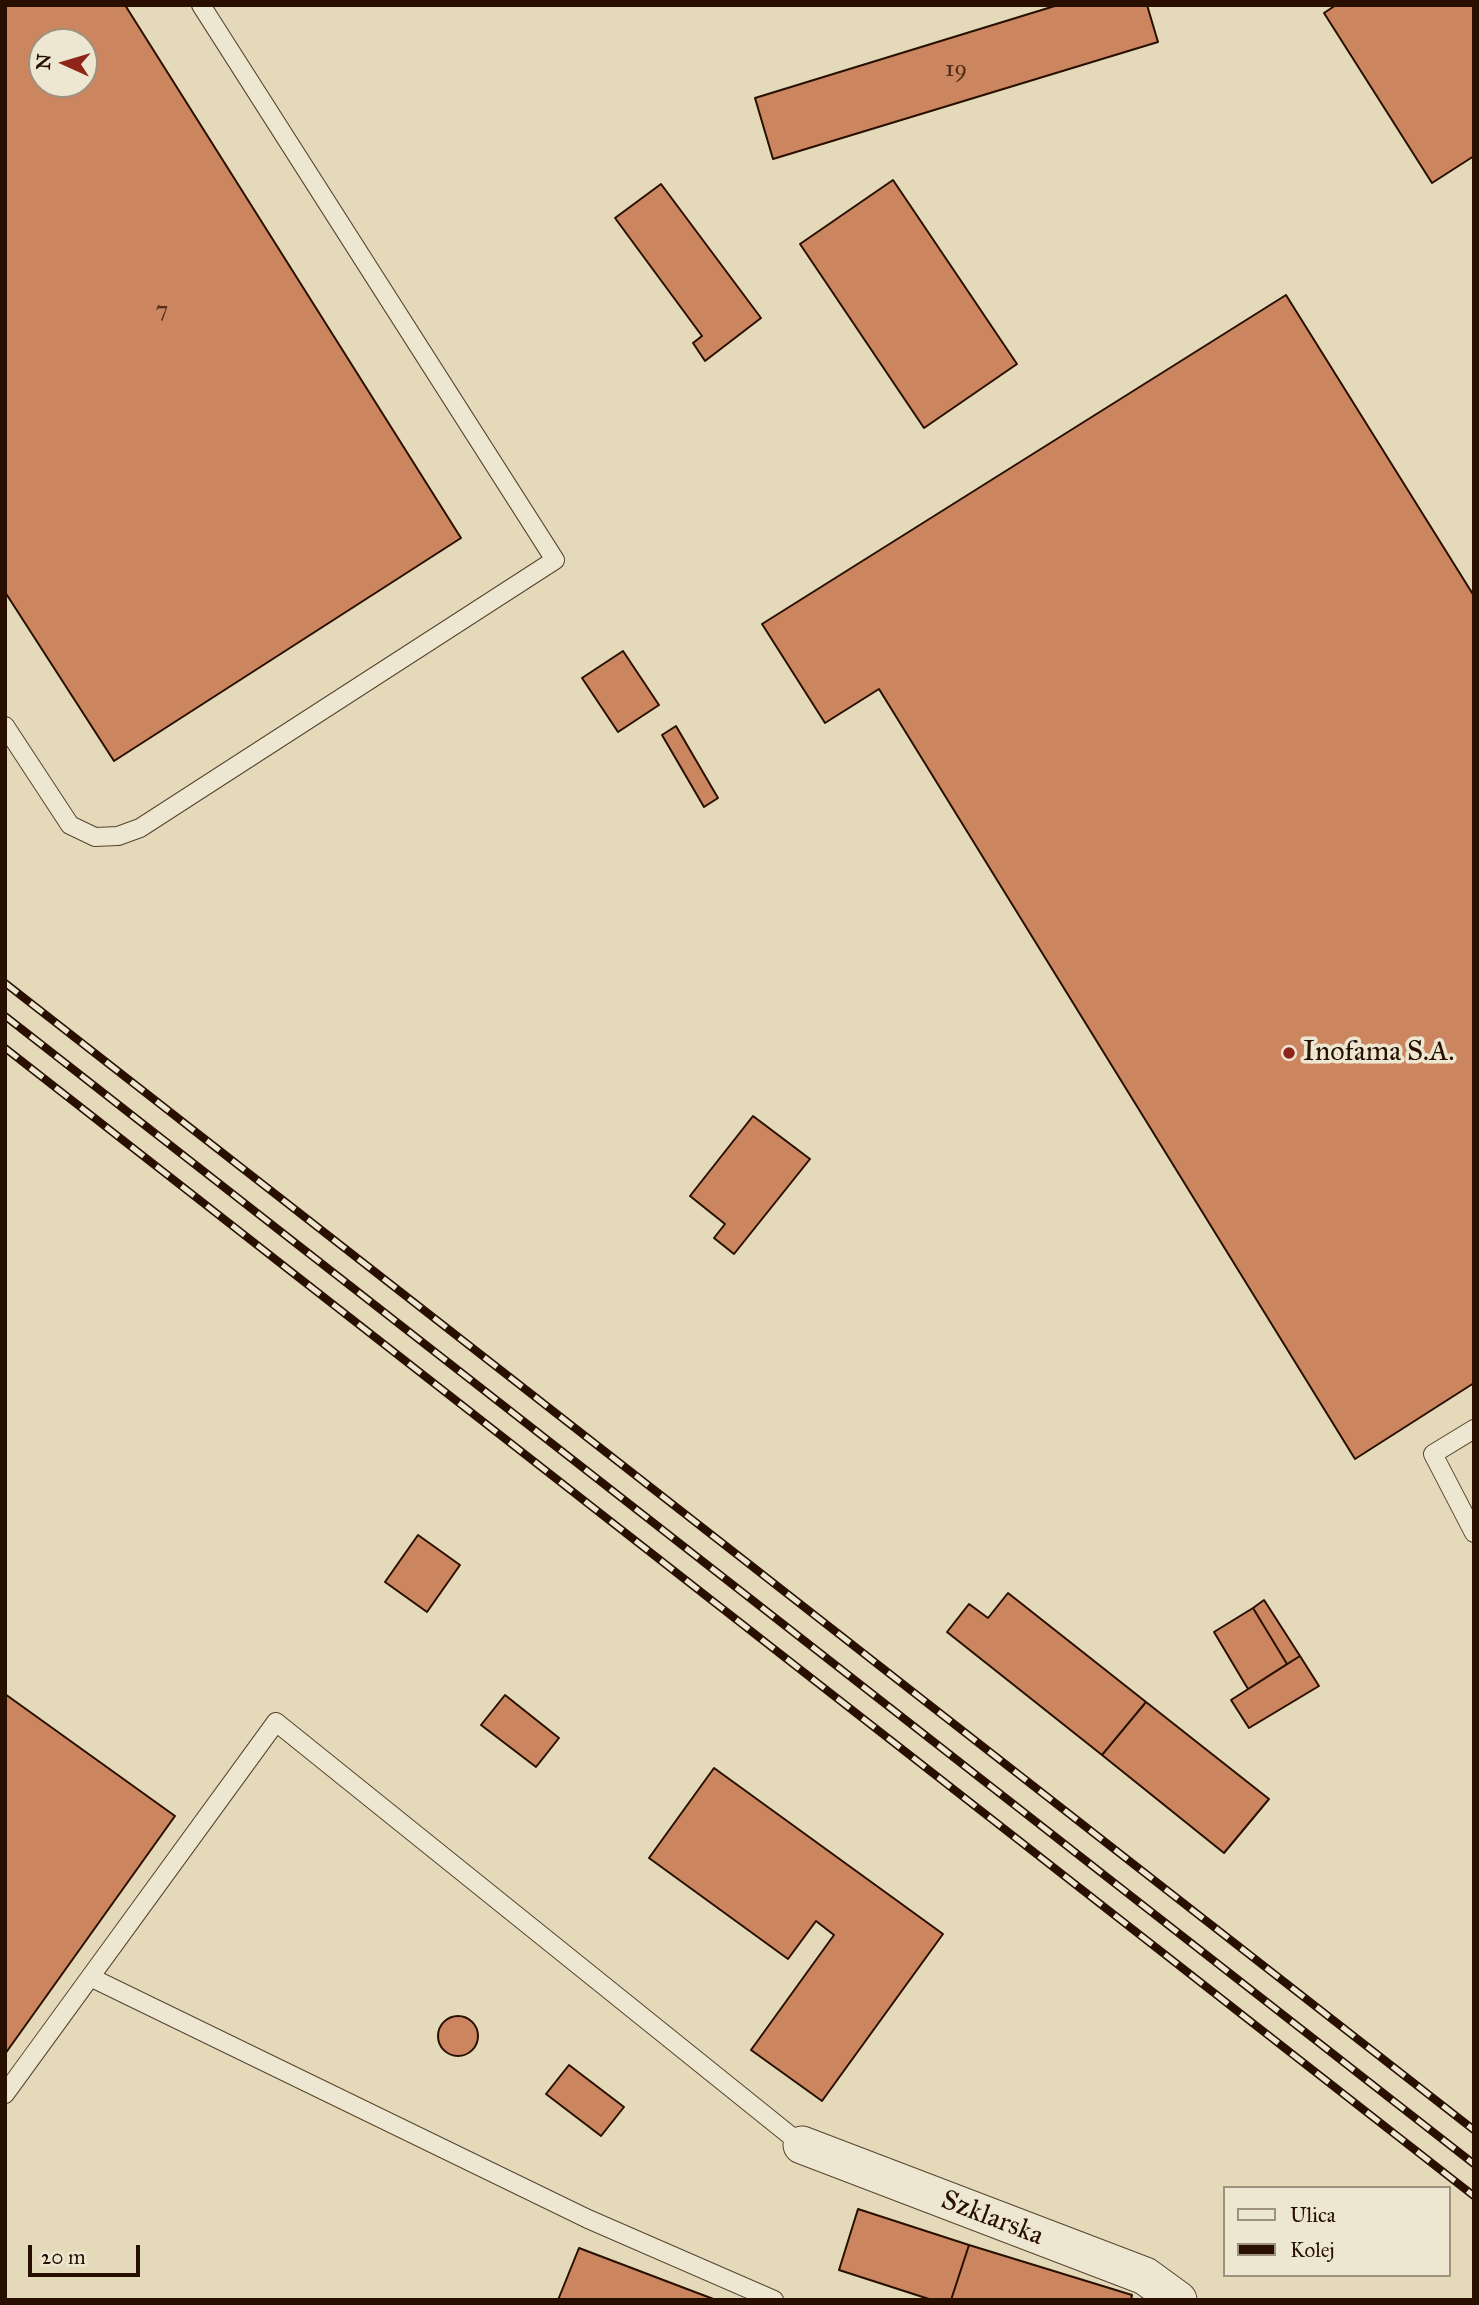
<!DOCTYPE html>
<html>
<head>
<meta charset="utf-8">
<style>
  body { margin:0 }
  #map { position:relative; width:1479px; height:2305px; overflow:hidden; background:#e4daba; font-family:"IM FELL Great Primer",serif }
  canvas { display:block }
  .frame { position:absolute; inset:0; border:7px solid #280f00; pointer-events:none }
  .legend { position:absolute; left:1223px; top:2186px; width:228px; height:91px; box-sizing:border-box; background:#ede7d2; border:2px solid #9e917e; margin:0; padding:9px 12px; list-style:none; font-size:21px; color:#280f00 }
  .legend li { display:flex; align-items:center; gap:14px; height:35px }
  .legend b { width:35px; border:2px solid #9e917e }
  .north { position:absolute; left:28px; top:28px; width:70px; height:70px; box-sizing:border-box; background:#ede7d2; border:2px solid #9e917e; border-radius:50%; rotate:274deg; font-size:19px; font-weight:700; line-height:28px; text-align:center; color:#280f00 }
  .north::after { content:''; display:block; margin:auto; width:24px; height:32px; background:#8f2418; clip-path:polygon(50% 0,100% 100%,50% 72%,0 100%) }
  .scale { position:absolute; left:28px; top:2245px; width:112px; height:32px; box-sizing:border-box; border:4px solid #280f00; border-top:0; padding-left:9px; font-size:21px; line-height:24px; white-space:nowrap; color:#280f00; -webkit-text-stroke:5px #ede7d2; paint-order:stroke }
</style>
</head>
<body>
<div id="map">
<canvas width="1479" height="2305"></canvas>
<div class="frame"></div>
<ul class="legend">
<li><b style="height:9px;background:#ede7d2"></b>Ulica</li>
<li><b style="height:9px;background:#280f00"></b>Kolej</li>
</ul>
<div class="north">N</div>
<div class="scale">20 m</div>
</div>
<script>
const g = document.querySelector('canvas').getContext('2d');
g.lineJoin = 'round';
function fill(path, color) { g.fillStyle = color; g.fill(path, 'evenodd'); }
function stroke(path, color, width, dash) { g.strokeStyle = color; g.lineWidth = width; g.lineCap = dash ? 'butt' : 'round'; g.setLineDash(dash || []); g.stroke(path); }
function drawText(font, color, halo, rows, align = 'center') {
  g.font = font + ' "IM FELL Great Primer",serif'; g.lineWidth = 7; g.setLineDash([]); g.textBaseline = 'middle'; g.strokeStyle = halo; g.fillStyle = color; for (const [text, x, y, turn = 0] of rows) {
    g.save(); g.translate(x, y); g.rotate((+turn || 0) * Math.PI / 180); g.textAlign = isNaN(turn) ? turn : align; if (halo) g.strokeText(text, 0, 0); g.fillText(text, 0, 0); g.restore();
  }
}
const building = new Path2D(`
  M5 5H125L461 538 114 761 5 592ZM42 42H84V84H42Z
  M1058 5H1147L1158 42 773 159 755 98Z
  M1336 5H1474V156L1432 183 1324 13Z
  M893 180 1017 364 924 428 800 244Z
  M661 184 761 318 705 361 693 343 702 336 615 218Z
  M1286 295 1474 596V1383L1355 1459 879 689 825 723 762 624Z
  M623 651 659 705 618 732 582 678Z
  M676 726 718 798 704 807 662 735Z
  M753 1116 810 1159 734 1254 714 1238 725 1224 690 1196Z
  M418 1535 460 1565 427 1612 385 1582Z
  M1008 1593 1146 1702 1102 1755 947 1632 969 1604 988 1618Z
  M1264 1600 1300 1656 1287 1664 1253 1608Z
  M1253 1608 1287 1664 1248 1689 1214 1632Z
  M1300 1656 1319 1686 1249 1728 1231 1700Z
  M5 1694 175 1816 5 2054Z
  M505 1695 559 1738 536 1767 481 1725Z
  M1146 1702 1269 1799 1224 1853 1102 1755Z
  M714 1768 943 1934 822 2101 751 2050 834 1935 816 1921 788 1959 649 1858Z
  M438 2036a20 20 0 1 1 40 0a20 20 0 1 1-40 0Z
  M569 2065 624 2107 601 2136 546 2094Z
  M858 2209 969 2245 951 2300H932L839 2270Z
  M969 2245 1132 2295 1131 2300H951Z
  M579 2248 716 2300H558Z`);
const service = new Path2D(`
  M5 726 70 825 95 837 118 836 140 828 555 560 201 5
  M1474 1429 1433 1454 1474 1533
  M90 1977 588 2219 774 2300
  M5 2094 276 1722 802 2145`);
const minor = new Path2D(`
  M802 2145 1145 2276 1178 2300`);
const rail = new Path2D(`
  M5 983 1474 2130
  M5 1016 1474 2164
  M5 1048 1474 2196`);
const markers = [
  [1289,1053,7,"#8f2418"]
];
const numberNames = [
  ["19",956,70],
  ["7",162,311]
];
const poiNames = [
  ["Inofama S.A.",1303,1053]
];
const streetNames = [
  ["Szklarska",992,2219,21]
];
fill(building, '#cb8660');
stroke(building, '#280f00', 2);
stroke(service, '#57422e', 20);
stroke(minor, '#57422e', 39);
stroke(service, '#ede7d2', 18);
stroke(minor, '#ede7d2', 37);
stroke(rail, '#280f00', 8);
stroke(rail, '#ede7d2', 5, [16]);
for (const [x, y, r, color] of markers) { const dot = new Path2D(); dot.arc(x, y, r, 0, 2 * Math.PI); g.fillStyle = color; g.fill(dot); stroke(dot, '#ede7d2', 2.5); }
drawText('24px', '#512d18', null, numberNames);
drawText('28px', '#280f00', '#ede7d2', poiNames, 'left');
drawText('28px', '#280f00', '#ede7d2', streetNames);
</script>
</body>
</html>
